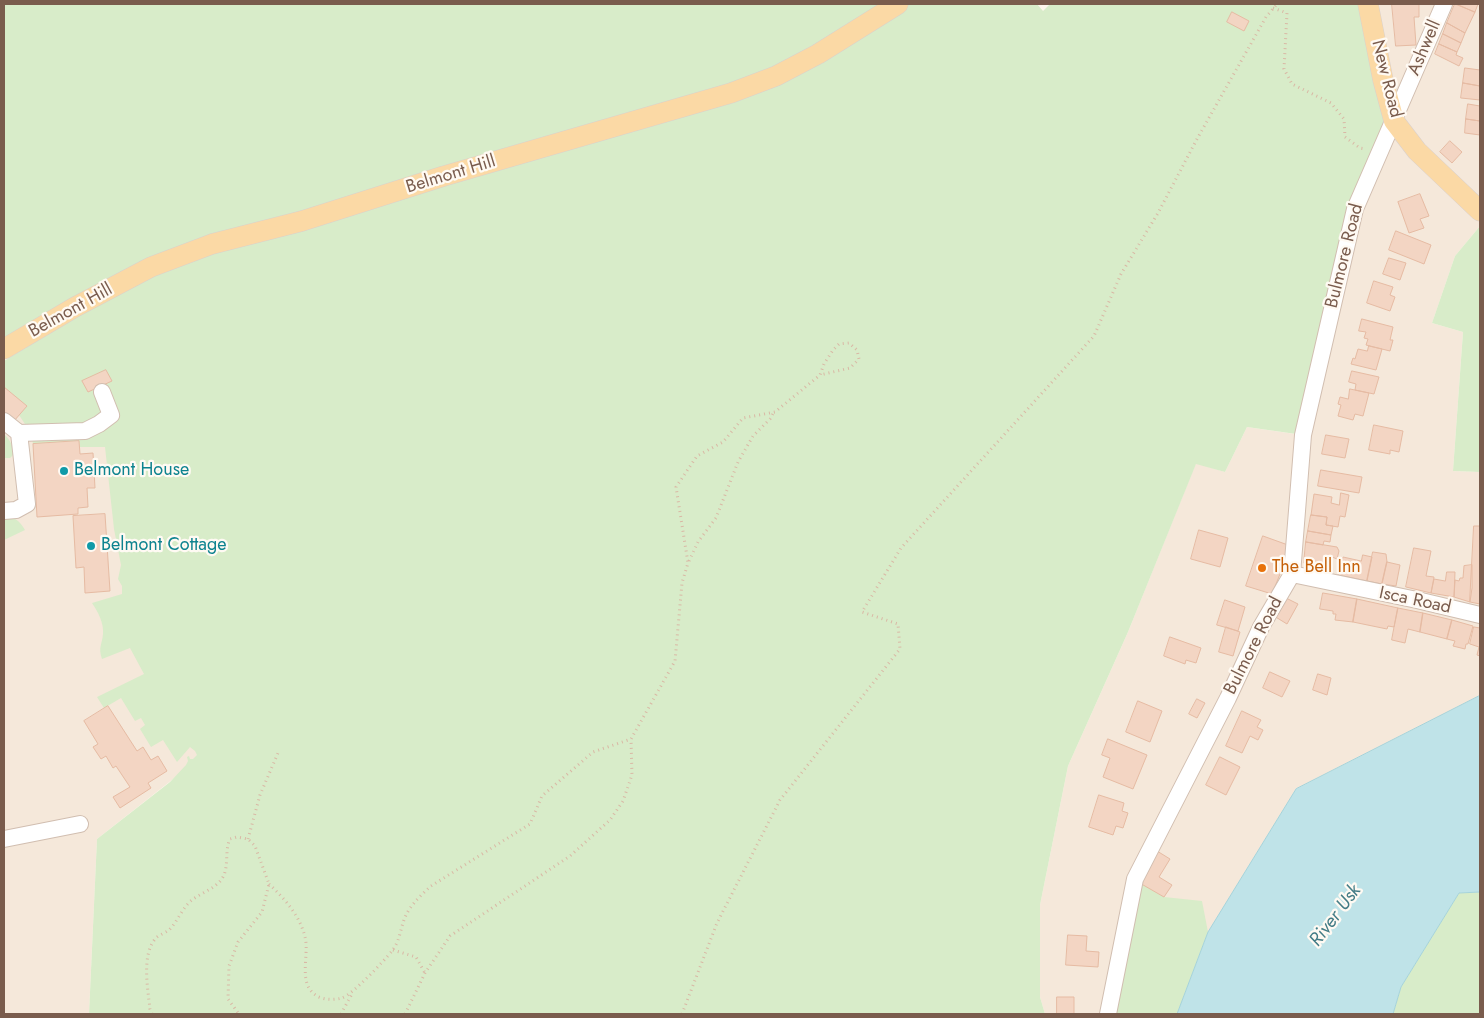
<!DOCTYPE html>
<html>
<head>
<meta charset="utf-8">
<style>
  body { margin:0 }
  #map { position:relative; width:1484px; height:1018px; overflow:hidden; background:#fdf6ec; font-family:Jost,sans-serif }
  canvas { display:block }
  .frame { position:absolute; inset:0; border:5px solid #7a5c4d; pointer-events:none }
</style>
</head>
<body>
<div id="map">
<canvas width="1484" height="1018"></canvas>
<div class="frame"></div>
</div>
<script>
const g = document.querySelector('canvas').getContext('2d');
g.lineJoin = 'round';
function fill(path, color) { g.fillStyle = color; g.fill(path, 'evenodd'); }
function stroke(path, color, width, dash) { g.strokeStyle = color; g.lineWidth = width; g.lineCap = dash ? 'butt' : 'round'; g.setLineDash(dash || []); g.stroke(path); }
function drawText(font, color, halo, rows, align = 'center') {
  g.font = font + ' Jost,sans-serif'; g.lineWidth = 4.5; g.setLineDash([]); g.textBaseline = 'middle'; g.strokeStyle = halo; g.fillStyle = color; for (const [text, x, y, turn = 0] of rows) {
    g.save(); g.translate(x, y); g.rotate((+turn || 0) * Math.PI / 180); g.textAlign = isNaN(turn) ? turn : align; if (halo) g.strokeText(text, 0, 0); g.fillText(text, 0, 0); g.restore();
  }
}
const residential = new Path2D(`
  M1368 4H1480V226L1455 256 1432 323 1463 332 1453 471 1480 472V696L1296 789 1208 932 1177 1014H1045L1040 997V905L1068 766 1128 632 1196 463 1225 472 1247 427 1302 435Z
  M80 315 239 727 97 839 89 1014H4V361Z`);
const green = new Path2D(`
  M4 4H1037L1043 11 1050 4H1368L1394 121 1355 209 1303 435 1247 427 1225 472 1196 464 1128 632 1068 766 1040 905V997L1045 1014H89L97 839 170 782 186 765 188 761 187 757 189 756 190 759H193L197 755 195 751 190 747 177 762 163 740 151 747 140 729 145 725 141 718 135 721 121 698 104 708 97 697 144 674 130 648 102 659C98 647 102 645 103 634 104 623 98 612 92 603L122 594V586L118 579 121 565 114 529 105 447H80L79 441 33 444 31 433 19 415 26 406 4 387V361L80 315 212 244 4 340Z
  M1480 226V472L1453 471 1463 332 1432 323 1455 256Z
  M4 434C10 440 14 446 13 455L10 458H4Z
  M4 516C15 517 19 520 25 530L4 540Z
  M1135 879 1164 897 1202 901 1208 932 1177 1014H1108Z
  M1480 892V1014H1393L1401 987 1459 893Z`);
const water = new Path2D(`
  M1479 696H1480V892L1459 893 1401 987 1393 1014H1177L1208 932 1296 789Z`);
const building = new Path2D(`
  M1392 4H1419V17H1414L1416 45 1396 46Z
  M1455 4 1475 12 1465 33 1447 23Z
  M1457 4H1478L1475 12Z
  M1232 12 1249 21 1244 31 1227 22Z
  M1447 23 1465 33 1461 43 1443 34Z
  M1443 34 1461 43 1457 52 1439 44Z
  M1439 44 1457 52 1456 55 1463 58 1459 66 1435 54Z
  M1465 68 1480 70V86L1463 83Z
  M1463 83 1480 86V100L1461 98Z
  M1468 104 1480 106V121L1466 119Z
  M1466 119 1480 121V135L1465 133Z
  M1450 141 1462 152 1452 163 1440 152Z
  M1420 194 1429 216 1420 219 1424 228 1409 233 1398 202Z
  M1396 231 1431 245 1424 264 1389 250Z
  M1389 258 1406 263 1400 280 1383 274Z
  M1374 281 1393 287 1390 295 1395 297 1390 311 1367 303Z
  M1362 319 1393 327 1390 340H1393L1390 351 1366 345 1368 339 1364 338 1366 332 1359 331Z
  M1369 346 1382 349 1376 370 1351 364 1353 358 1355 359 1358 349 1367 351Z
  M106 370 112 381 88 392 82 381Z
  M1352 371 1379 377 1374 394 1355 390 1356 384 1349 382Z
  M4 387 27 406 14 421 4 413Z
  M1350 389 1369 393 1363 416 1355 414 1353 420 1338 416 1341 405 1338 404 1340 397 1348 399Z
  M1374 425 1403 431 1399 452 1390 450V454L1369 450Z
  M1326 435 1349 439 1345 458 1322 454Z
  M79 441 80 454 93 453 95 488H87L88 507 78 508V514L37 517 33 444Z
  M1321 470 1362 477 1359 493 1318 486Z
  M1341 493 1349 495 1345 517 1340 516 1338 527 1326 525 1327 517 1311 515 1314 494 1332 497 1331 503 1339 505Z
  M105 514 110 591 85 593 84 567 76 568 73 516Z
  M1311 515 1327 517 1326 525 1333 526 1331 535 1308 531Z
  M1474 526H1480V604L1470 602Z
  M1199 530 1228 538 1220 567 1191 559Z
  M1308 531 1331 535 1330 542 1324 541 1323 545 1306 542Z
  M1263 536 1288 545 1282 569 1272 594 1246 586Z
  M1306 542 1337 547 1339 551 1337 559 1332 557 1330 561H1326L1325 569 1304 563Z
  M1414 548 1431 551 1426 576 1434 577 1431 593 1406 587Z
  M1373 552 1386 554 1387 562 1382 584 1367 581Z
  M1363 555 1372 557 1367 581 1338 575 1343 557 1361 561Z
  M1387 562 1400 565 1396 586 1382 584Z
  M1472 565V588L1470 602 1454 597 1455 580 1459 581 1460 578H1463L1464 566Z
  M1447 572H1455L1454 597 1431 593 1434 579 1445 581Z
  M1323 593 1357 599 1353 622 1335 620 1336 614H1333V611L1320 609Z
  M1284 597 1298 604 1287 624 1274 616Z
  M1357 599 1398 608 1394 627 1388 626 1387 629 1353 622Z
  M1225 600 1245 607 1238 631 1217 625Z
  M1398 608 1423 613 1420 632 1408 629 1405 643 1392 640Z
  M1423 613 1452 620 1447 639 1420 632Z
  M1452 620 1473 626 1468 644H1466L1465 649 1453 646 1455 641 1447 639Z
  M1226 627 1240 632 1233 656 1219 652Z
  M1474 627 1480 628V656L1477 655 1479 647 1470 644Z
  M1170 637 1201 648 1196 663 1186 660 1185 664 1164 656Z
  M1270 672 1290 681 1282 697 1263 688Z
  M1318 674 1331 678 1327 695 1313 690Z
  M1197 699 1205 703 1197 718 1189 714Z
  M1138 701 1162 711 1150 742 1126 732Z
  M108 706 137 751 143 747 151 760 158 756 167 771 148 783 151 788 120 808 113 797 130 787 116 766 113 768 106 756 101 759 93 747 98 744 84 721Z
  M1242 711 1261 720 1257 727 1263 730 1258 740 1250 736 1242 753 1226 746Z
  M1108 739 1147 755 1133 789 1103 777 1110 758 1102 755Z
  M1220 757 1240 767 1226 795 1206 785Z
  M1099 795 1124 803 1122 811 1128 813 1123 828 1116 826 1113 835 1089 827Z
  M1157 851 1170 859 1159 877 1172 885 1164 897 1138 882Z
  M1068 935 1087 936 1086 951 1099 952 1098 967 1066 965Z
  M1057 997H1074V1014H1057Z`);
const path = new Path2D(`
  M1273 8 1287 13 1284 69 1292 84 1331 103 1344 119 1345 137 1360 148 1366 149
  M689 561 698 542 716 518 738 462 753 436 770 419 774 412
  M248 839 260 795 278 753
  M269 884C285 899 300 916 305 937 310 956 296 986 319 997 326 1000 335 1000 342 998 353 994 384 961 392 951 399 942 400 932 403 923 407 908 420 896 431 886L530 824 542 796 593 752 631 739 675 661 682 583 688 563 676 487 697 456 723 442 743 418 775 412 820 375 824 364 833 350 839 344 849 343 857 350 859 359 850 368 820 375
  M393 950 416 957 425 973
  M152 1014 150 1009C148 990 141 954 156 938 159 935 165 933 169 930 178 921 182 908 192 900 201 893 214 889 221 880 230 869 224 851 230 839L237 837 248 839 255 846 269 884 262 912 238 942 229 966 228 999 239 1014
  M341 1014 353 992
  M405 1014 425 973 450 936 570 856 610 820 623 801 632 775 631 739
  M682 1014 717 923 780 800 900 649 898 624 862 612 901 548 1094 336 1121 274 1158 213 1197 139 1266 17 1277 4`);
const minor = new Path2D(`
  M4 421 19 433 27 504 16 510 4 511
  M19 433 85 431 99 424 111 415 102 392
  M1292 574 1417 600 1480 615
  M4 839 80 824
  M1108 1014 1135 879 1228 698 1261 627 1292 574 1303 435 1355 209 1444 4`);
const major = new Path2D(`
  M1368 4 1383 80 1394 121 1417 151 1480 211
  M4 349 75 307 151 267 212 244 302 221 444 176 731 93 776 76 818 54 898 4`);
const markers = [
  [64,471,5,"#0f9aa8"],
  [91,546,5,"#0f9aa8"],
  [1262,568,5,"#e8710a"]
];
const streetNames = [
  ["Ashwell",1425,48,-67],
  ["New Road",1386,79,76],
  ["Belmont Hill",451,175,-17],
  ["Bulmore Road",1345,256,-76],
  ["Belmont Hill",71,311,-29],
  ["Isca Road",1415,601,12],
  ["Bulmore Road",1254,646,-63]
];
const cultureNames = [
  ["Belmont House",74,471],
  ["Belmont Cottage",101,546]
];
const foodNames = [
  ["The Bell Inn",1272,568]
];
const waterNames = [
  ["River Usk",1336,916,-53]
];
fill(residential, '#f5e8da');
fill(green, '#d8ecc9');
fill(water, '#bfe3e8');
stroke(water, '#a5d3da', 1);
fill(building, '#f3d5c3');
stroke(building, '#e6bba3', 1);
stroke(minor, '#d1beb0', 18);
stroke(major, '#dad1cd', 21);
stroke(path, '#d9b8a5', 3, [1, 4]);
stroke(minor, '#fff', 16);
stroke(major, '#fbd9a5', 20);
for (const [x, y, r, color] of markers) { const dot = new Path2D(); dot.arc(x, y, r, 0, 2 * Math.PI); g.fillStyle = color; g.fill(dot); stroke(dot, '#fffaf3', 2); }
drawText('18px', '#7a5c4d', '#fffaf3', streetNames);
drawText('18px', '#0d838f', '#fffaf3', cultureNames, 'left');
drawText('18px', '#c56008', '#fffaf3', foodNames, 'left');
drawText('italic 19px', '#437c86', '#fffaf3', waterNames);
</script>
</body>
</html>
